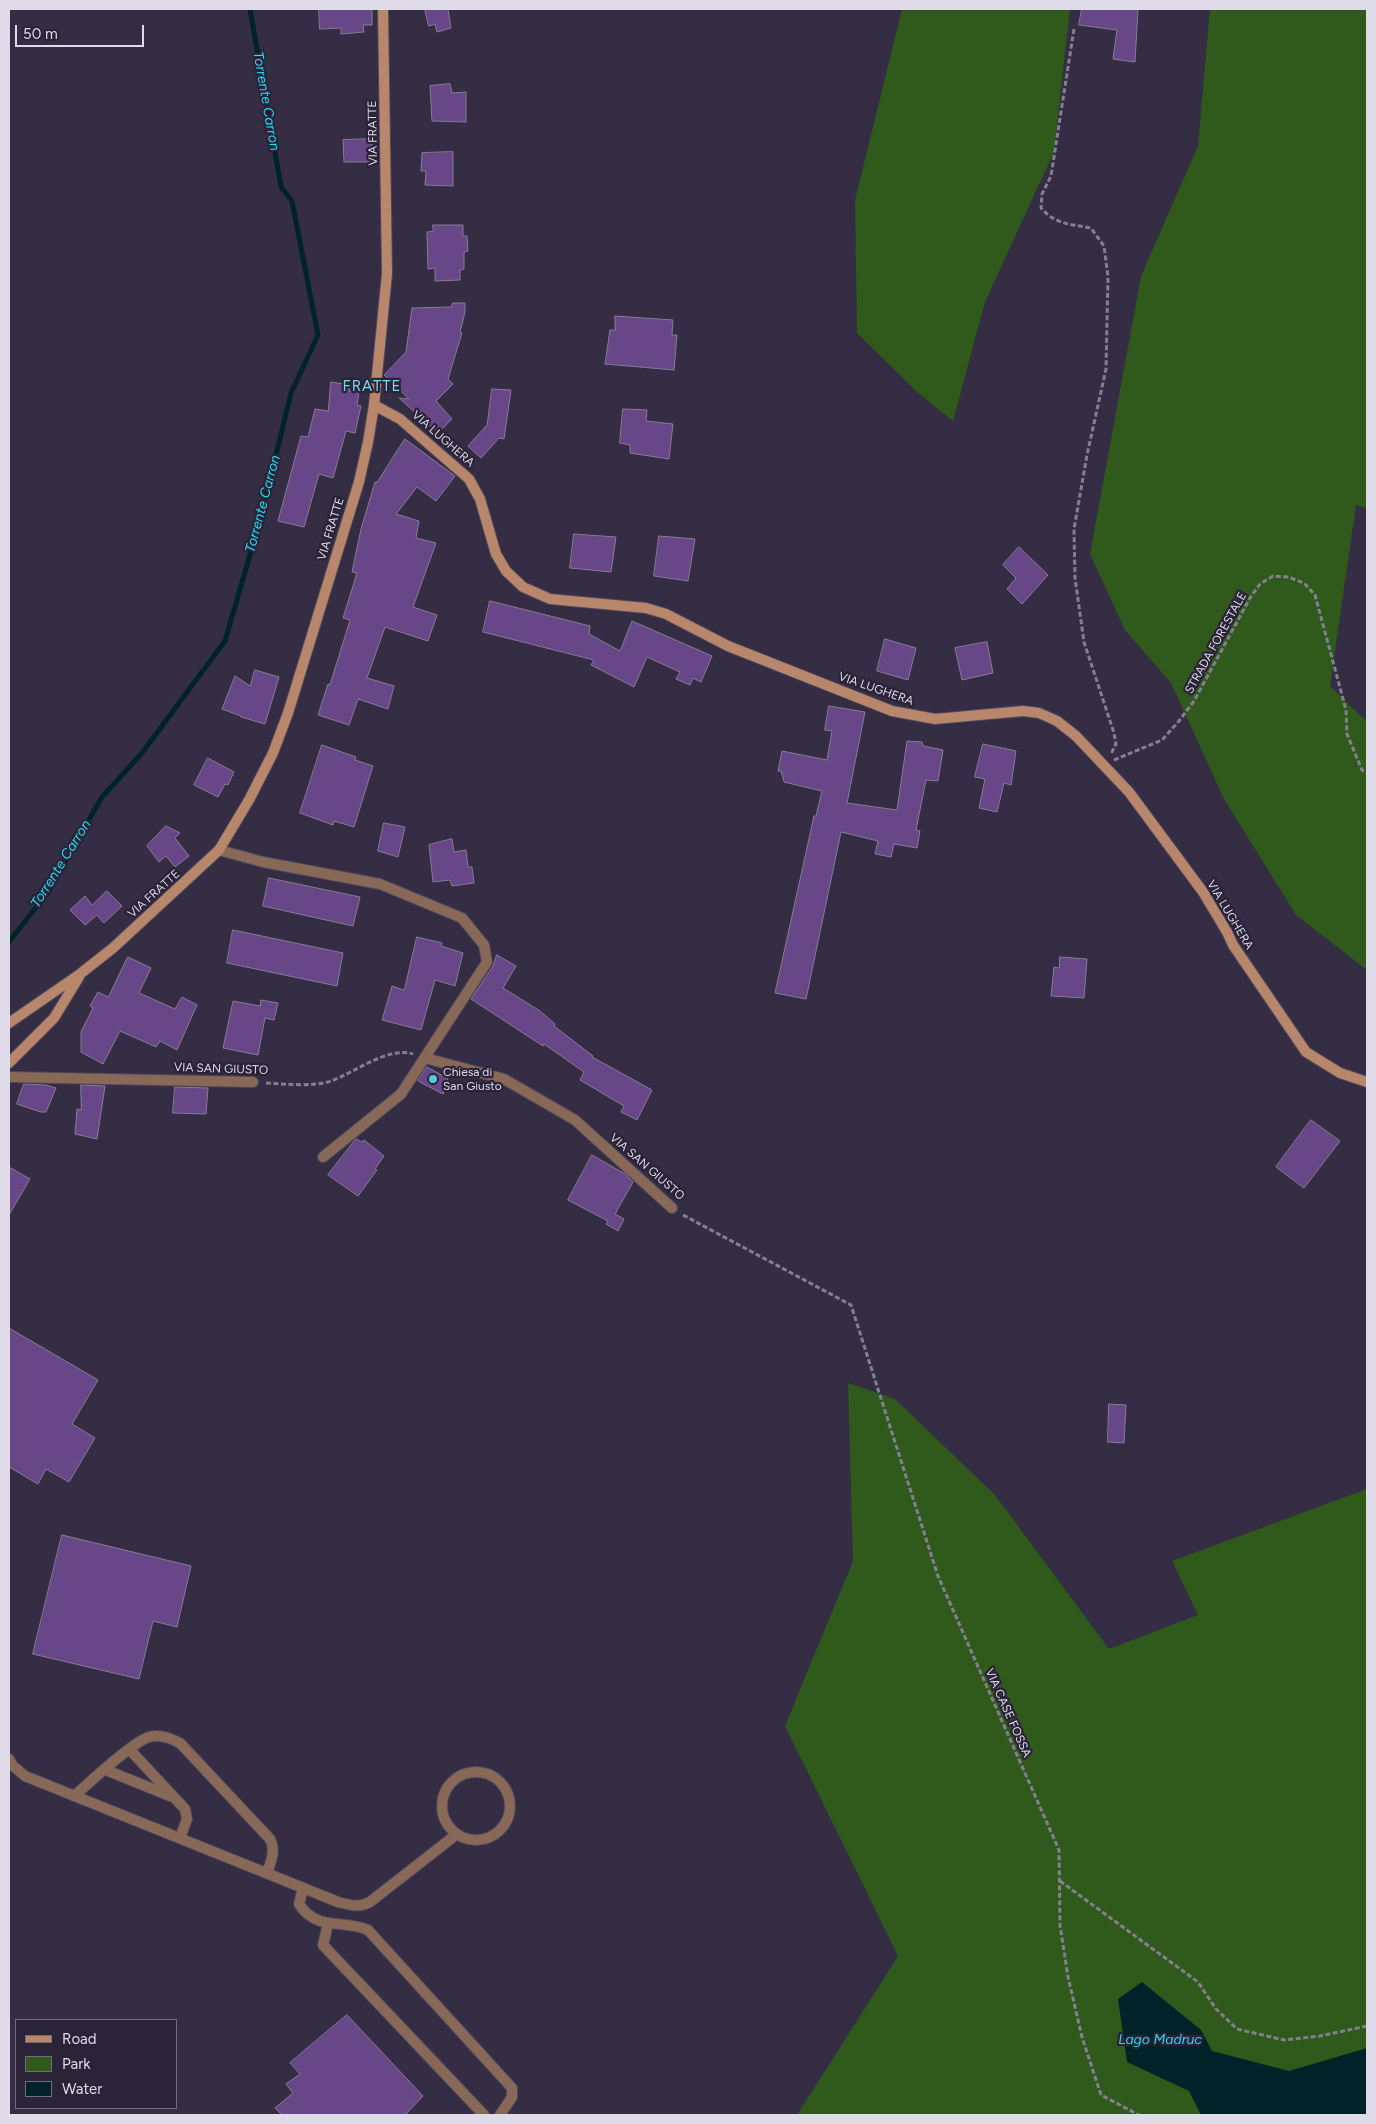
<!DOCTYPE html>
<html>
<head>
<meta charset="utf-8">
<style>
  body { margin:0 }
  #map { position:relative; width:1376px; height:2124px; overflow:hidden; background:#352d43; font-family:Figtree,sans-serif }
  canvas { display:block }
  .frame { position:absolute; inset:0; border:10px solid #dfdbe9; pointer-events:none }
  .legend { position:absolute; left:15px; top:2019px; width:162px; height:90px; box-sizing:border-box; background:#2b2338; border:1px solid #736d7f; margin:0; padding:6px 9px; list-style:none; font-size:15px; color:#dfdbe9 }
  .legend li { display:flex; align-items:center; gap:10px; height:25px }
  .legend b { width:25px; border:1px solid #736d7f }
  .scale { position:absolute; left:15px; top:25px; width:129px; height:22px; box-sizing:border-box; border:2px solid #dfdbe9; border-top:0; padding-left:6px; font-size:15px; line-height:18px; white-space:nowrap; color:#dfdbe9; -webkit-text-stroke:4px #2b2338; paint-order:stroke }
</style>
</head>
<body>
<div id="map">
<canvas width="1376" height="2124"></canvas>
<div class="frame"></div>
<ul class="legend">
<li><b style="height:6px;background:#b8866a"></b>Road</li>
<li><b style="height:14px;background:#2f5a1c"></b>Park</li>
<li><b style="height:14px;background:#002329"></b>Water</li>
</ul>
<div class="scale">50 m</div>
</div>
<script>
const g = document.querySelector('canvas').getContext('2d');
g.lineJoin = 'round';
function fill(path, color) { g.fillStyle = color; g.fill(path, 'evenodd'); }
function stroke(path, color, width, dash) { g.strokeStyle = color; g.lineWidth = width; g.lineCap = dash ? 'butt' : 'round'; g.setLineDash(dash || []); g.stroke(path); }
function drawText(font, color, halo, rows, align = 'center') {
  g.font = font + ' Figtree,sans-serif'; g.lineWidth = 4.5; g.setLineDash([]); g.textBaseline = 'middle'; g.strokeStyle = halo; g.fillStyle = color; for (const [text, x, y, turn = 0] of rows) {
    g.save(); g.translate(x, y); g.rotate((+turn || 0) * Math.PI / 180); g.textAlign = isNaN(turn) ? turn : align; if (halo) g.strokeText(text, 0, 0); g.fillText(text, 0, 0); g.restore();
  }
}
const green = new Path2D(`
  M902 9H1070L1054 152 985 302 953 421 916 391 857 333 855 200Z
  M1210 9H1367V508L1356 505 1330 686 1367 722V970L1296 915 1224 799 1171 683 1125 630 1090 554 1141 276 1198 146Z
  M848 1383 895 1399 995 1495 1109 1649 1198 1615 1172 1561 1367 1489V2115H797L898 1956 785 1726 853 1561Z`);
const water = new Path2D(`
  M1142 1982 1201 2030 1212 2051 1289 2071 1367 2048V2115H1201L1189 2091 1127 2062 1118 1999Z`);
const stream = new Path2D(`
  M9 942 48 892 102 797 142 753 225 641 261 517 291 393 318 335 292 201 281 187 250 9`);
const building = new Path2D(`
  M319 9H372V25H363L364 32 341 34V28L320 29Z
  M425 9H448L451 28 437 32 435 24 429 26Z
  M1082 9H1138L1135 62 1113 59 1117 30 1079 25Z
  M450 84 452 93 466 92V122L432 121 430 86Z
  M372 139V162H344L343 140Z
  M453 152V186L425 185 426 171H421L422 153Z
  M433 225H463V236H467L468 251 464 252V269L460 270V280L435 281V268L428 269 427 232 433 231Z
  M453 303H465V312L460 332 462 333 448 379 453 384 436 401 452 419 438 433 399 398 409 399 384 375 406 352 412 308 451 307Z
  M615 316 673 320 672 335H677L674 370 605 364 610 330H615Z
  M331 382 350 385 349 391 359 392 357 405 361 406 355 433 346 431 333 478 319 474 304 527 278 521 301 436 308 437 315 409 328 411Z
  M492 389 511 390 504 439 499 438 481 458 468 446 487 425Z
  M623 409 647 410 646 421 673 424 669 459 630 453V445L620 443Z
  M405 439 455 476 436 501 417 487 396 514 419 521 416 538 436 543 413 607 437 615 428 641 385 627 367 678 394 686 388 709 358 699 349 725 318 715 328 684 330 685 350 620 343 618 357 573 352 572 361 529 375 482H377Z
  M574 534 616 537 611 572 570 568Z
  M659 536 695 539 688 581 654 576Z
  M1019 547 1048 575 1022 604 1007 589 1016 578 1003 565Z
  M490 601 590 626 589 634 620 651 632 621 712 656 701 682 693 678 690 685 676 679 680 672 647 657 634 687 591 665 594 660 483 632Z
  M885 639 916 648 908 680 877 671Z
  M987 642 993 673 962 680 955 648Z
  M255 670 279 677 265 724 241 717V716L222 709 235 676 250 686Z
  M829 706 865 712 847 803 897 810 907 741 922 742 923 746 943 750 938 781 926 780 916 830 920 831 917 848 894 844 891 857 875 854 878 841 841 832 806 999 775 993 814 816H816L822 791 784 782 781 771H778L782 751 827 760 832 731 825 730Z
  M983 744 1016 751 1011 785 1004 783 997 812 979 808 985 779 975 777Z
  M322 745 356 757 355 760 373 766 354 827 334 821 333 825 300 813Z
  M208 758 234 772 228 785 225 784 218 797 194 785Z
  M384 823 405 827 398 857 378 851Z
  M166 826 180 833 175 838 189 856 175 867 166 856 159 862 147 846Z
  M452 839 454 852 466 850 468 867H472L474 883 452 886 450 880 433 882 429 845Z
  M269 878 360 897 353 926 263 906Z
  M107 891 122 906 104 923 97 915 85 925 70 910 85 896 92 905Z
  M233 930 343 953 337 986 227 963Z
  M417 937 442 943 441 946 463 953 455 986 435 980 421 1030 382 1020 392 986 404 990Z
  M497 955 516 966 503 988 540 1011 555 1024 554 1026 593 1056 592 1057 652 1090 637 1120 621 1112 624 1106 580 1080 584 1072 544 1044 543 1046 471 999 493 966Z
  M128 957 151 968 139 993 175 1009 182 997 197 1005 177 1050 160 1041 156 1047 120 1031 103 1064 81 1052V1032L93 1008 90 1006 98 992 108 997Z
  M1060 957 1087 959 1084 998 1051 996 1054 967 1059 968Z
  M261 1000 278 1003 274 1020 265 1018 258 1055 223 1048 233 1001 260 1006Z
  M427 1067 447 1078 449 1084 443 1094 418 1081Z
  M24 1084 46 1085 56 1088 46 1112H41L17 1104Z
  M81 1085 105 1086 97 1139 75 1134 77 1109 81 1110Z
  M175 1087 208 1088 206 1114 173 1113Z
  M1311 1120 1340 1141 1304 1188 1276 1167Z
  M356 1139 362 1142 364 1140 384 1156 375 1169 377 1170 358 1196 328 1175Z
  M592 1155 625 1174 633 1182 615 1214 624 1219 618 1231 606 1224 608 1221 568 1200Z
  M9 1167 30 1179 9 1215Z
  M9 1328 98 1380 72 1424 95 1438 69 1482 46 1469 38 1484 9 1467Z
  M1109 1404 1126 1405 1124 1443 1108 1442Z
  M62 1535 191 1566 177 1627 153 1621 139 1679 33 1654Z
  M347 2015 423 2096 405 2115H282L275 2108 293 2093 286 2084 300 2074 290 2063Z`);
const path = new Path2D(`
  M1074 29 1051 176 1042 194 1041 208C1056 225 1071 224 1091 228L1104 246 1108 277 1106 369 1087 455 1074 529 1075 578 1084 642 1114 733 1116 744 1111 754
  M1114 760 1162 740 1179 721 1194 701 1250 598 1260 584 1273 576 1288 577 1304 583 1315 595 1346 710 1347 734 1362 770 1367 773
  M266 1083C285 1084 314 1087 331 1081 354 1073 388 1046 413 1054
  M683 1215 851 1305 938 1576 1059 1850 1060 1925 1068 1977 1082 2037 1101 2095 1139 2115
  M1060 1881 1198 1982 1216 2009 1237 2029 1284 2040 1320 2036 1367 2026`);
const lane = new Path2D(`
  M130 1750 185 1809 187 1819 180 1838
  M106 1770 170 1796
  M74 1796C89 1783 134 1741 149 1737 160 1734 170 1738 180 1743L270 1839C276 1851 271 1861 267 1873
  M303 1888 299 1904C317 1932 345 1919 368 1930L512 2088V2097L500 2115
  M328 1924 323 1945 484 2115`);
const street = new Path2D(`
  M219 850 263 862 380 884 462 918 484 945 487 962 401 1094 323 1157
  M425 1058 504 1079 575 1120 672 1208
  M9 1077 253 1082
  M9 1759 12 1765 25 1776 338 1902C349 1905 359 1908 370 1902L457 1834
  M442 1806a34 34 0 1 1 68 0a34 34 0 1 1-68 0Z`);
const secondary = new Path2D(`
  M374 405 400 419 469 479 480 499 496 554 506 571 523 587 550 599 646 608 666 614 728 646 892 711 935 719 1023 711 1039 713 1057 721 1076 736 1129 792 1203 892 1227 932 1233 945 1306 1052 1340 1073 1367 1082
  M9 1023 80 974 113 948 219 850 249 800 273 753 288 713 359 482 368 442 374 405 387 274 383 9
  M9 1063 54 1018 79 977`);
const markers = [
  [433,1079,5,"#55cadf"]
];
const streetNames = [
  ["VIA FRATTE",373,133,-91],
  ["VIA LUGHERA",443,439,41],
  ["VIA FRATTE",331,529,-73],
  ["STRADA FORESTALE",1216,643,-61],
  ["VIA LUGHERA",876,689,19],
  ["VIA FRATTE",154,894,-42],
  ["VIA LUGHERA",1230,915,59],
  ["VIA SAN GIUSTO",221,1069,2],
  ["VIA SAN GIUSTO",647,1167,41],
  ["VIA CASE FOSSA",1008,1713,66]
];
const poiNames = [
  ["Chiesa di",443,1072],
  ["San Giusto",443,1086]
];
const waterNames = [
  ["Torrente Carron",266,101,80],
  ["Torrente Carron",263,504,-75],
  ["Torrente Carron",61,864,-58],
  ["Lago Madruc",1160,2040]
];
const quarterNames = [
  ["FRATTE",372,387]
];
fill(green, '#2f5a1c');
fill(water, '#002329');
stroke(stream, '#002329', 5);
fill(building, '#674788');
stroke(building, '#877c95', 1);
stroke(lane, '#50495e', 12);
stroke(street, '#50495e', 12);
stroke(secondary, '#50495e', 12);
stroke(path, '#857f91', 3, [5, 2.5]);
stroke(lane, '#886857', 10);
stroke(street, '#886857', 10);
stroke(secondary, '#b8866a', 10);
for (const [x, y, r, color] of markers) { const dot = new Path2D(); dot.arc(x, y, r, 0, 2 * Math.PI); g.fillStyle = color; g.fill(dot); stroke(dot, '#2b2338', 2); }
drawText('12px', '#dfdbe9', '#2b2338', streetNames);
drawText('12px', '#dfdbe9', '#2b2338', poiNames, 'left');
drawText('italic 14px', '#23dcf5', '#2b2338', waterNames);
g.letterSpacing = '1px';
drawText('15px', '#73daee', '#2b2338', quarterNames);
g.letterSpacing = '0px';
</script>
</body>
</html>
